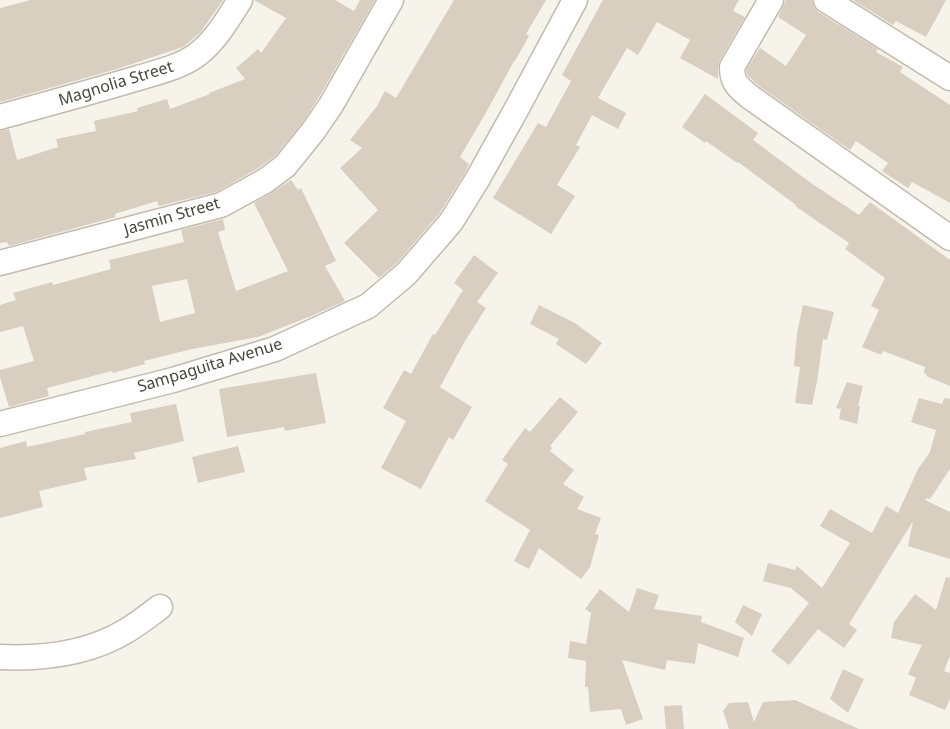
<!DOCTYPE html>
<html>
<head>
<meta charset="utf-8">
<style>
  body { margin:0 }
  canvas { display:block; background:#f6f3eb }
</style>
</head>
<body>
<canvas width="950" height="729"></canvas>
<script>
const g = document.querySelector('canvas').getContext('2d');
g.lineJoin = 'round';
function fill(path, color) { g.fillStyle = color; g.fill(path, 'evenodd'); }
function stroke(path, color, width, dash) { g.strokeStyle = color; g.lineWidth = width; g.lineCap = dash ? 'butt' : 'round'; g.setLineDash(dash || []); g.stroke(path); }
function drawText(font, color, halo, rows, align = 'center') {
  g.font = font + ' "Noto Sans",sans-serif'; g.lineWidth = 4.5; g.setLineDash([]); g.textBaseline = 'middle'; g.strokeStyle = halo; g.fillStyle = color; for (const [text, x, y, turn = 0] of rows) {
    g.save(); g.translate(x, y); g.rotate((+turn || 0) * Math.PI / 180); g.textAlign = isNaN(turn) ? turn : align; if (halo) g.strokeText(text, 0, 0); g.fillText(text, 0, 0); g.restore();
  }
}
const building = new Path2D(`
  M31 0H223L200 33 183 47 117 69 0 102V8Z
  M254 0H335L354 11 360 0H375L319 97 303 122 275 156 257 169 216 192 159 206 157 201 115 214 116 217 9 246 7 242 0 243V131L9 129 17 160 58 147 56 139 96 131 94 121 138 111 137 108 167 99 170 109 210 94 209 93 245 79 236 68 258 49 261 53 286 18Z
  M454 0H546L526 34 529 36 515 61H514L488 109 460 157 469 164 465 173 439 214 396 264 379 278 344 243 378 210 340 168 362 148 350 140 377 106 385 91 396 98Z
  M603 0H739L733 11 745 17 720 60 718 67V79L680 58 690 40 657 22 638 55 627 48 598 98 626 113 618 129 592 115 576 145 580 147 557 185 575 196 551 234 493 198 538 123 546 127 571 81 562 75Z
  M786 0H812L814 7 818 12 878 49 876 52 903 67 900 72 950 105V203L912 182 908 188 882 171 888 163 856 141 850 150 759 86 748 76 746 70 760 48 786 66 806 35 778 17Z
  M853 0H946L926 37 896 21 893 25Z
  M705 94 758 133 753 140 811 183 859 215 870 202 950 260V386L926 376 927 374 924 373 925 367 883 351 881 355 862 347 879 310 871 306 885 278 845 249 849 243 795 206 796 205 738 162 737 163 706 141 705 143 682 127Z
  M291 180 298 190 301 188 336 261 325 266 345 301 309 317 258 337 192 349 144 361 145 364 113 373 112 371 47 388 49 396 9 407 0 377V370L34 361 23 326 0 332V305L16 300 13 293 52 282 53 285 111 269 109 260 184 242 181 230 223 219 225 230 218 232 236 291 288 271 254 203 273 192ZM187 279 195 313 160 322 152 286Z
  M474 255 498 273 477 302 486 308 465 341 440 387 472 407 453 440 449 437 421 489 381 468 406 421 383 408 404 370 411 374 433 334 435 335 463 290 454 283Z
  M539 305 575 323 602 343 586 364 556 344 559 339 530 324Z
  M803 305 834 312 827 340 823 339 817 382 812 405 795 403 800 367 794 366 797 333Z
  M316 373 326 423 285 431 284 427 227 437 219 389Z
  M847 382 863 386 858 406H860L857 424 839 419 841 409 836 408Z
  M560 397 578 412 550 446 552 448 550 451 574 470 563 484 584 497 577 509 601 518 595 534 599 535 590 567 581 579 539 548 529 569 514 561 530 530 485 501 508 464 502 460 525 428 530 432Z
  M919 398 942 404 944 398 950 399V469L930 499 927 498 925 500 950 512V559L908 546 913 521 849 624 857 630 844 648 818 629 789 665 771 651 809 603 791 588 763 581 768 563 795 570 797 566 822 588 850 543 820 526 830 509 872 533 886 506 898 513 918 469 930 452 936 430 911 422Z
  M176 404 184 441 134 453 136 459 84 468 87 480 39 491 43 507 0 518V448L26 441 27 447 85 434V432L132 422 130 413Z
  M238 446 245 472 198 483 192 457Z
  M946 577 950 578V656L944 671 950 673V699L945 710 909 695 916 678 908 674 922 645 891 638 894 622 915 594 936 610Z
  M637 588 659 595 654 609 702 616 701 622 744 638 738 657 698 643 695 664 667 660 665 670 622 660 643 719 626 725 621 709 590 712 588 687H585L586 661 568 658 570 641 586 644 591 613 585 609 600 589 629 612Z
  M743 605 762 614 752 636 735 622Z
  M843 669 864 679 848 713 830 699Z
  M795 700 859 729H729L723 711 729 703 748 702 754 722 763 702Z
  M682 705 684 729H666L664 706Z`);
const minor = new Path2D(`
  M771 0 732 67C732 83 738 87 750 97L950 238
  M826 0 950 78
  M0 117C46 104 92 92 138 78 158 72 181 67 198 54 216 40 228 19 240 0
  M0 263 221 205 265 181 285 166 314 130 331 105 391 0
  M0 424 173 380 275 349 368 306 406 274 451 222 477 180 516 110 575 0
  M0 657C43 659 88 654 126 631 138 624 149 615 160 607`);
const streetNames = [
  ["Magnolia Street",116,84,-17],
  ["Jasmin Street",172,217,-16],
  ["Sampaguita Avenue",210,366,-17]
];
fill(building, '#d8cfc0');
stroke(minor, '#c2bbad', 27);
stroke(minor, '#fff', 24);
drawText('16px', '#4a4438', '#fff', streetNames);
</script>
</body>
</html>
